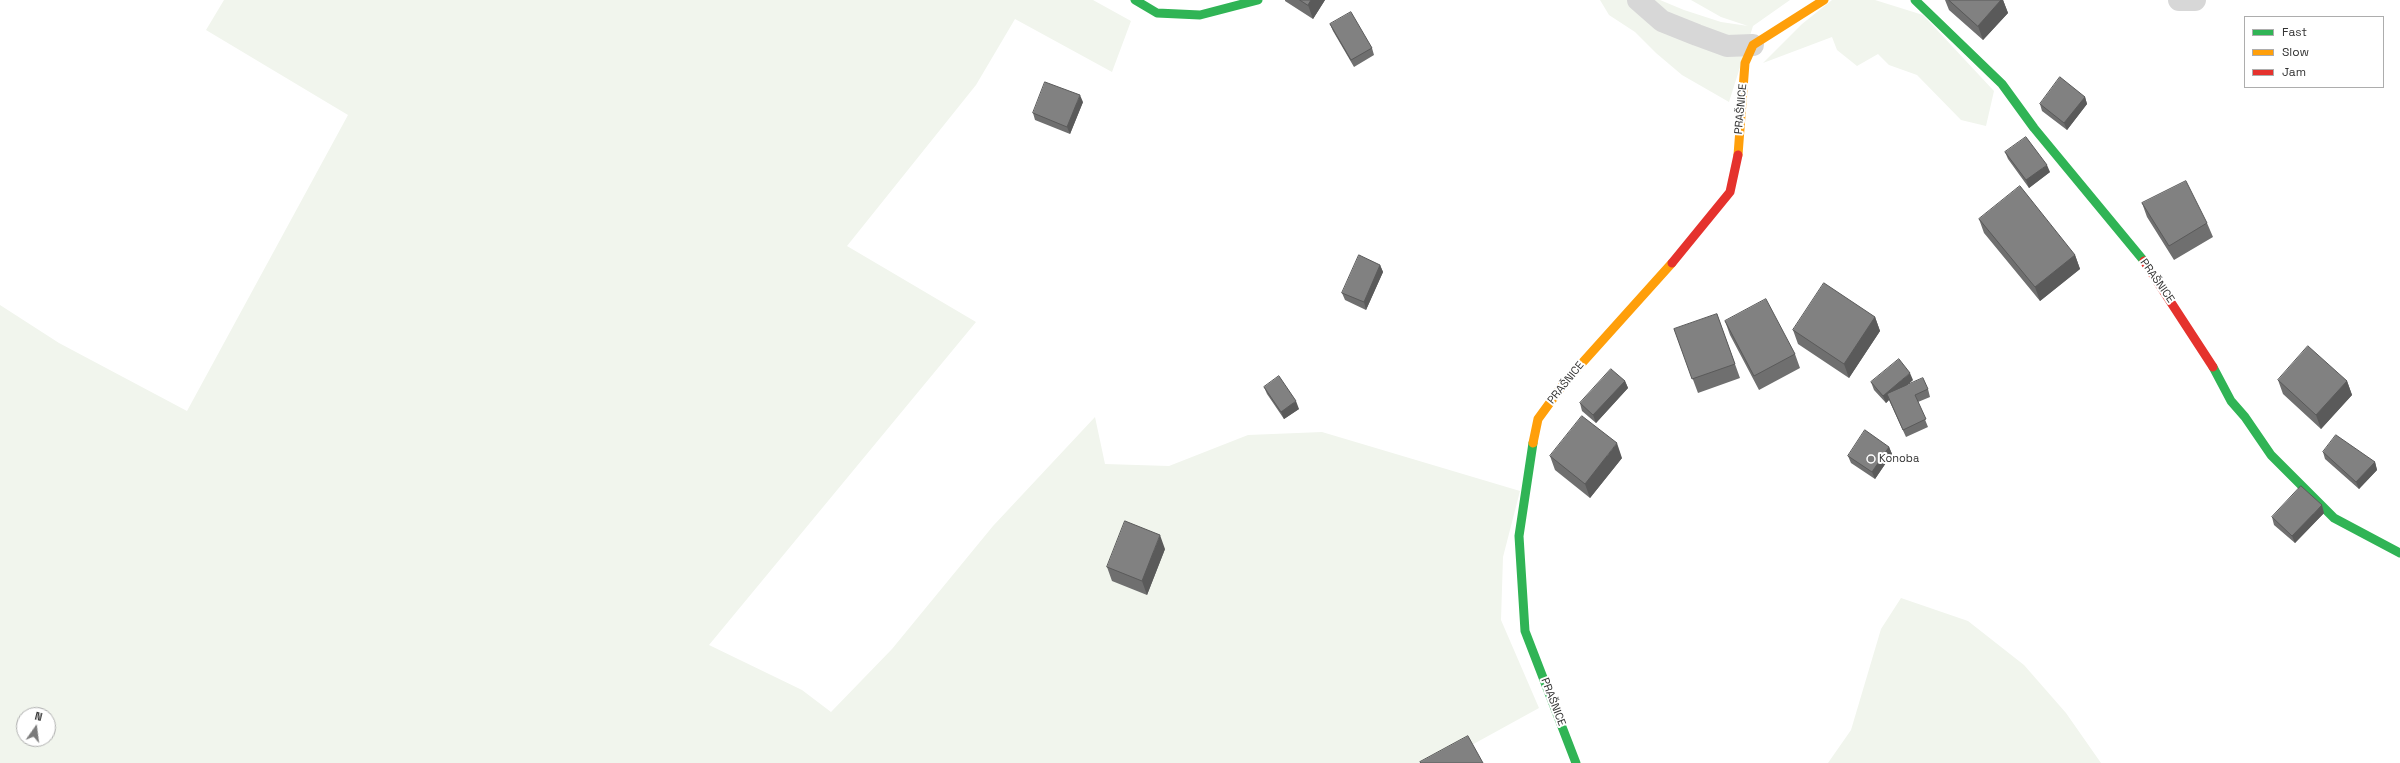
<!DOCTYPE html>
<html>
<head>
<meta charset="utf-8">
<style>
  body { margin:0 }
  #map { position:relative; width:2400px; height:763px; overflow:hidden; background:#fff; font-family:"Space Grotesk",sans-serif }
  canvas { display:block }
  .legend { position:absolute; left:2244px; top:16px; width:140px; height:72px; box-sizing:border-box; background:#fff; border:1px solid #adadad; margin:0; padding:5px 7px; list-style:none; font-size:12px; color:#333 }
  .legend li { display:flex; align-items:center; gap:8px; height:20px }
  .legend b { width:20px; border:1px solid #adadad }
  .north { position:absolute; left:16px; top:707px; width:40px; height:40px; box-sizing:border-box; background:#fff; border:1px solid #adadad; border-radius:50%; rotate:14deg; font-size:11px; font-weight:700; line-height:16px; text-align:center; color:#333 }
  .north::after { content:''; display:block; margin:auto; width:14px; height:18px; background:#7a7a7a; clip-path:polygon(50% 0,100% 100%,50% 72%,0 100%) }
</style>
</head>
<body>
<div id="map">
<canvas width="2400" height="763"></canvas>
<ul class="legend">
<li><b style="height:5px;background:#30b455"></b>Fast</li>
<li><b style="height:5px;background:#ff9f0a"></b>Slow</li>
<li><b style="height:5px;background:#e5322d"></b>Jam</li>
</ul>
<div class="north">N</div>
</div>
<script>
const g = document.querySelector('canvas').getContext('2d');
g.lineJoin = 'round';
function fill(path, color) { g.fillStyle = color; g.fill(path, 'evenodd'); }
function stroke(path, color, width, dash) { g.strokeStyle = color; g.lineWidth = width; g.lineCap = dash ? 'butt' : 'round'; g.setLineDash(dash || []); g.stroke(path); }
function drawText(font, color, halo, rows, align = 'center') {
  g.font = font + ' "Space Grotesk",sans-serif'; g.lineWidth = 4; g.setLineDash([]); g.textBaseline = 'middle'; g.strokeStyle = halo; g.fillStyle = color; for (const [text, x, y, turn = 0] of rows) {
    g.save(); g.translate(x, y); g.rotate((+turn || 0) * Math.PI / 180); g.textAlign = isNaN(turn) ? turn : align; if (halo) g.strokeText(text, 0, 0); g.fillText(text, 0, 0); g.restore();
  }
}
const green = new Path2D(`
  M224 0H1093L1131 21 1112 72 1015 19 976 85 847 246 976 322 709 645 802 690 831 712 892 649 993 526 1095 417 1105 464 1169 466 1248 435 1322 432 1520 491 1503 557 1501 620 1539 708 1439 763H0V305L59 343 187 411 348 115 206 30ZM24 715H48V739H24Z
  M1600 0H1660L1684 10 1721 22 1748 26 1721 17 1691 0H1790L1753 26 1729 102 1682 75 1656 53 1635 32 1609 15Z
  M1832 0H1875L1923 15 1994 91 1986 126 1961 120 1917 75 1889 65 1878 54 1857 66 1837 50 1832 37 1763 63 1802 24Z
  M1901 598 1968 621 2024 665 2066 713 2101 763H1828L1851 730 1881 629Z`);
const street = new Path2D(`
  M1638 0 1662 21 1697 35 1727 46 1753 45
  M2179 0H2195`);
const fast = new Path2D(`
  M1135 0 1157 13 1200 15 1258 0
  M1915 0 2002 84 2034 128 2144 261
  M2213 367 2231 401 2245 417 2271 455 2334 518 2400 553
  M1533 443 1519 536 1525 631 1576 763`);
const slow = new Path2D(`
  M1738 155 1745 63 1753 45 1824 0
  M1533 443 1538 419 1565 382 1672 263`);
const jam = new Path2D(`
  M2144 261 2213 367
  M1672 263 1730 192 1738 155`);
const wall = new Path2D(`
  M1285 0H1325L1313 19 1285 1Z
  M1945 0H2003L2008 13 1983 40 1949 10Z
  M1330 24 1372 48 1374 55 1354 67 1333 31Z
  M2085 97 2087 104 2067 130 2042 111 2040 104Z
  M1083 102 1070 134 1035 120 1033 113Z
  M2005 152 2050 172 2029 188 2008 159Z
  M2142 203 2207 223 2213 237 2174 260 2147 217Z
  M1979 219 2075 255 2080 269 2040 301 1984 233Z
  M1380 265 1383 272 1366 310 1345 300 1342 293Z
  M1717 314 1740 378 1698 393 1674 329Z
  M1875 317 1880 331 1849 378 1798 344 1793 330Z
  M1725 321 1795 354 1800 368 1759 390 1730 335Z
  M1913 380 1906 386 1928 389 1930 397 1918 402 1928 427 1906 437 1889 400 1886 403 1874 390 1871 382Z
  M2278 380 2347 381 2352 395 2321 429 2283 394Z
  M1625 381 1628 388 1596 423 1582 411 1580 403Z
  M1264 387 1299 409 1284 419 1267 394Z
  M1889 447 1892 454 1875 479 1851 463 1848 456Z
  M2323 452 2375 462 2377 470 2359 489 2325 459Z
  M1550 456 1622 458 1590 498 1555 470Z
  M2324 513 2295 543 2274 525 2272 517Z
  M1165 549 1147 595 1112 581 1107 567Z`);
const shadedWall = new Path2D(`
  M1311 0H1325L1313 19 1308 5Z
  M2001 0H2003L2008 13 1983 40 1978 26Z
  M1080 95 1083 102 1070 134 1067 127Z
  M2085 97 2087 104 2067 130 2064 123Z
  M2047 165 2050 172 2029 188 2026 180Z
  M2075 255 2080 269 2040 301 2035 287Z
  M1380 265 1383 272 1366 310 1364 302Z
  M1875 317 1880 331 1849 378 1844 364Z
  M1910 373 1913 380 1890 400 1887 394 1889 400 1886 403 1883 396Z
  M1625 381 1628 388 1596 423 1593 415Z
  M2347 381 2352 395 2321 429 2316 415Z
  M1296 401 1299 409 1284 419 1281 412Z
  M1617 443 1622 458 1590 498 1585 484Z
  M1889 447 1892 454 1875 479 1872 472Z
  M2375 462 2377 470 2359 489 2356 482Z
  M2322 505 2324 513 2295 543 2292 536Z
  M1160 535 1165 549 1147 595 1142 581Z`);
const building = new Path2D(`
  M1300 0H1311L1308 5Z
  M1949 0H2001L1978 26Z
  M1351 12 1372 48 1351 60 1330 24Z
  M2060 77 2085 97 2064 123 2040 104Z
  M1045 82 1080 95 1067 127 1033 113Z
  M2026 137 2047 165 2026 180 2005 152Z
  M2186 181 2207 223 2169 246 2142 203Z
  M2020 186 2075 255 2035 287 1979 219Z
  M1359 255 1380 265 1364 302 1342 293Z
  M1824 283 1875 317 1844 364 1793 330Z
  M1766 299 1795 354 1754 376 1725 321Z
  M1717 314 1735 364 1692 379 1674 329Z
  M2308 346 2347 381 2316 415 2278 380Z
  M1899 359 1910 373 1883 396 1871 382Z
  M1611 369 1625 381 1593 415 1580 403Z
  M1279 376 1296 401 1281 412 1264 387Z
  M1923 378 1928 389 1915 395 1926 419 1903 430 1887 394Z
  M1582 416 1617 443 1585 484 1550 456Z
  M1865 430 1889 447 1872 472 1848 456Z
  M2336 435 2375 462 2356 482 2323 452Z
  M2301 486 2322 505 2292 536 2272 517Z
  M1125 521 1160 535 1142 581 1107 567Z
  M1468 736 1483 763H1421L1420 762Z`);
const markers = [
  [1871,459,4,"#7a7a7a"]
];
const streetNames = [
  ["PRAŠNICE",1741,109,-85],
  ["PRAŠNICE",2157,281,55],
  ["PRAŠNICE",1566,383,-51],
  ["PRAŠNICE",1553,702,69]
];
const poiNames = [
  ["Konoba",1879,459]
];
fill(green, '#f1f5ed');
stroke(street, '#d7d7d7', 22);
stroke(fast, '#30b455', 9);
stroke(slow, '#ff9f0a', 9);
stroke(jam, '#e5322d', 9);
fill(wall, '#6f6f6f');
fill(shadedWall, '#5a5a5a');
fill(building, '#818181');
stroke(building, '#5a5a5a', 1);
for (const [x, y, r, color] of markers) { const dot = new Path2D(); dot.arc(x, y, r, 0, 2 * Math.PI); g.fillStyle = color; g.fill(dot); stroke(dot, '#fff', 1.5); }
drawText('11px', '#333', '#fff', streetNames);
drawText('11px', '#333', '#fff', poiNames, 'left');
</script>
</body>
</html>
